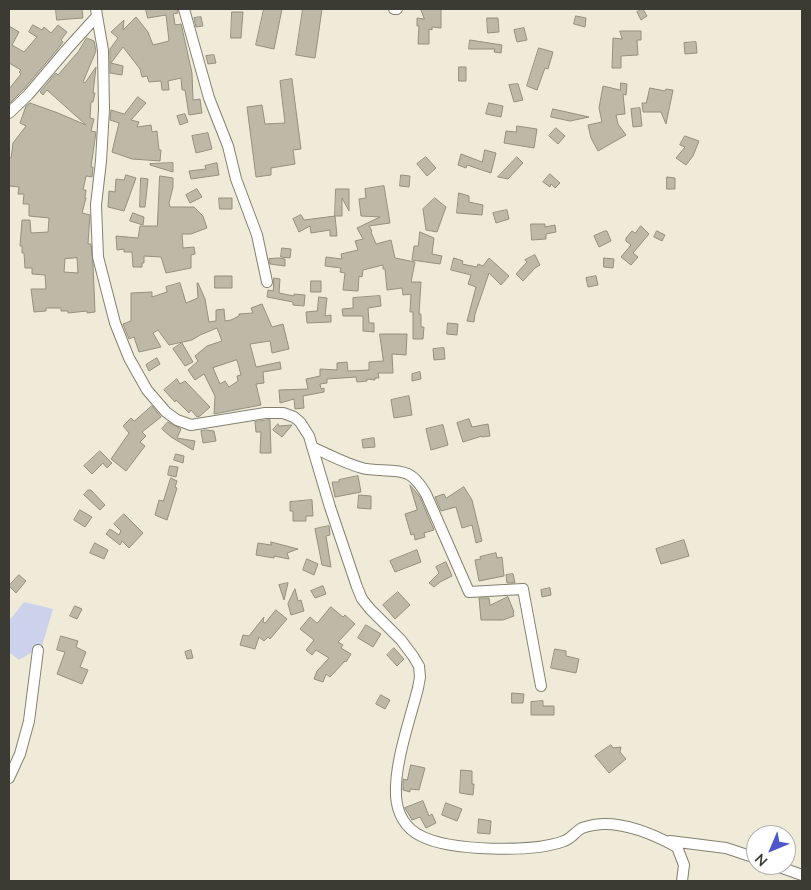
<!DOCTYPE html>
<html>
<head>
<meta charset="utf-8">
<style>
  body { margin:0 }
  #map { position:relative; width:811px; height:890px; overflow:hidden; background:#efebd8; font-family:Lato,sans-serif }
  canvas { display:block }
  .frame { position:absolute; inset:0; border:10px solid #3c3b33; pointer-events:none }
  .north { position:absolute; left:746px; top:825px; width:50px; height:50px; box-sizing:border-box; background:#fff; border:1px solid #b1b1ad; border-radius:50%; rotate:225deg; font-size:14px; font-weight:700; line-height:20px; text-align:center; color:#3c3b33 }
  .north::after { content:''; display:block; margin:auto; width:18px; height:22px; background:#4d56cb; clip-path:polygon(50% 0,100% 100%,50% 72%,0 100%) }
</style>
</head>
<body>
<div id="map">
<canvas width="811" height="890"></canvas>
<div class="frame"></div>
<div class="north">N</div>
</div>
<script>
const g = document.querySelector('canvas').getContext('2d');
g.lineJoin = 'round';
function fill(path, color) { g.fillStyle = color; g.fill(path, 'evenodd'); }
function stroke(path, color, width, dash) { g.strokeStyle = color; g.lineWidth = width; g.lineCap = dash ? 'butt' : 'round'; g.setLineDash(dash || []); g.stroke(path); }
const green = new Path2D(`
  M24 602 53 609 42 646 19 660 9 652V621Z`);
const building = new Path2D(`
  M56 9H82L83 18 57 20Z
  M146 9H177L178 13 173 14 174 18 175 25 181 24 182 28 192 73 193 100 200 99 202 113 189 115 185 90H182L181 78 168 81 169 90H162L161 81 149 82 147 76 142 77 140 69 123 47 111 63 123 66 122 75 110 73V49L118 38 111 32 124 20 123 30 136 17 148 32 153 45 169 41 166 15 148 18Z
  M264 9H282L274 49 256 45Z
  M303 9H322L315 58 296 55Z
  M421 9H441V28L432 27V30L429 29V44H418L419 26H417V18L424 19Z
  M643 9 647 16 641 20 637 12Z
  M232 12H243L241 38H231Z
  M576 16 586 18 585 27 574 24Z
  M201 17 203 26 196 27 194 18Z
  M487 18H498L499 32 488 33Z
  M33 25 42 30 44 27 51 33 58 25 67 32 61 40 63 42 57 50 23 90 9 104V89L21 74 19 72 21 70 9 63V26L19 32 12 45 24 52 37 37 29 32Z
  M524 28 527 40 517 42 514 30Z
  M620 31H641V40H637L638 55 621 56V68H612L613 38 622 39Z
  M87 38 94 41 96 51 83 82 85 83 96 67 93 93H95L93 102H91L90 118 94 119 91 131 96 132 91 167H93L92 177 86 176 83 190H86L85 198H86L82 213 90 215 88 244H91L93 264 95 312 87 313V311L68 313V311H61V308H46V311L34 312 31 289H46L45 275 32 274V268H25L24 253H22V246H20L22 220H30L31 233 48 232 49 218 29 216V204H23L24 194H18L19 187 9 186V158H11L13 143 26 126 20 123 26 106 30 103 58 113 86 125 47 90 43 95 40 92 56 73 58 75 78 52ZM77 258 78 273 64 272 65 259Z
  M470 40 502 45 501 53 494 52 495 49H469Z
  M696 42 697 53 685 54 684 43Z
  M539 48 553 52 548 69 545 68 537 90 527 86Z
  M214 55 216 63 208 64 206 56Z
  M459 67H466V81H459Z
  M292 79 301 149 293 150 295 164 271 168V175L256 177 247 107 262 105 265 124 285 123 280 81Z
  M621 83 627 84 626 95 623 94 625 114 616 115 618 124 626 135 598 151 591 138 588 125 602 122 599 108 603 86 620 90Z
  M518 84 523 100 514 102 509 85Z
  M650 88 665 91 666 89 673 90 666 124 661 112H643L642 103H646Z
  M138 97 146 103 131 120 139 122 137 127 151 125 152 132 157 131 159 150H161L160 161 132 159 112 152 119 123 110 120 111 110 124 114Z
  M489 103 503 106 501 117 486 114Z
  M640 108 642 126 633 127 631 109Z
  M553 109 589 117 570 121 551 117Z
  M185 114 188 122 180 125 177 116Z
  M517 126 537 129 534 148 504 143 506 131 516 132Z
  M556 128 565 136 558 144 549 136Z
  M208 133 212 149 196 153 192 136Z
  M685 136 699 141 693 156 686 165 676 158 685 147 680 145Z
  M485 150 496 153 491 173 467 165 466 168 458 165 461 154 482 162Z
  M426 157 436 168 427 176 417 164Z
  M517 157 523 163 508 179 498 177Z
  M173 163V172L150 165V164Z
  M217 163 219 175 191 179 189 171 206 169 205 166Z
  M550 174 560 183 555 188 551 184 550 187 543 182Z
  M126 175 136 178 124 211 108 207 109 191 115 192 116 179 124 180Z
  M401 175 410 176 409 187 400 186Z
  M160 176 173 178V187L169 203 170 207H194L203 216 207 228 191 234H182L183 248 194 247 195 254 191 255V268L166 273 161 257 144 256V263H142V267H133L132 252H124V249L117 250 116 236 138 238 140 226H157Z
  M667 177 675 178V189H667Z
  M141 178 148 179 145 207H140Z
  M384 186 390 223 369 226 372 231 371 232 376 244 391 240 395 258 415 262 411 282H421L419 314H421V327H424L423 339H413V312H410L411 294 403 295 402 288 387 290 385 269H383V265L363 270 362 277 359 276 358 291 343 290 345 273 340 272 341 268 325 266 326 257 342 259 341 254 358 250 355 241 363 239 357 228 380 217 361 216 359 199 366 198 365 189Z
  M197 189 202 197 190 203 186 195Z
  M336 189H349V211L342 198V216H335Z
  M459 193 469 196V202L483 205 482 215 457 213Z
  M219 198H232V209H220Z
  M435 198 446 207 437 232 426 230 423 209Z
  M507 210 509 219 496 223 493 213Z
  M133 213 144 217 143 225 130 221Z
  M301 215 304 220 335 216 337 236H330V230L311 233 310 226 299 232 293 219Z
  M531 224H545V227L555 225 556 232 546 234V239L532 240Z
  M641 226 649 234 633 253 638 257 631 265 621 257 631 245 626 241V238L632 231 635 233Z
  M605 231H607L611 241 599 247 594 236Z
  M657 231 665 235 662 241 654 237Z
  M420 232 434 238 432 254 442 256 440 264 412 260 414 246H418Z
  M282 248 291 249 290 258 281 257Z
  M535 255 540 265 535 268 523 281 516 274 527 262 525 260Z
  M279 258 285 259V266L270 264 269 259Z
  M454 258 463 261 462 264 477 267 478 264 483 266 489 258 509 276 501 285 489 273 475 314 474 322 467 321 476 287 468 284 471 275 451 270Z
  M604 258 614 259 613 268 604 267Z
  M215 276H232V288H215Z
  M596 276 598 285 588 287 586 278Z
  M274 278 280 279 279 293 294 296V294L305 295 304 306 293 305V302L267 297 268 290 273 291Z
  M311 281H321V292H311Z
  M180 283 186 303 198 298 197 283H198L205 299 209 322 216 321V310L224 309 225 321 231 320 239 316V314L253 313 251 308 262 304 272 327 283 324 289 349 272 353 270 341 250 344 256 367 280 362 281 369 263 372 264 383 256 384 261 405 214 414 215 396 204 374 195 380 188 370 198 361 195 356 207 346 222 341 217 328 200 335 192 340 169 345 158 330 153 333 161 347 139 352 134 337 129 339 123 324 131 321V293L152 292V297L167 292 166 287ZM237 360 241 375 237 376 238 381 229 387 225 381 220 384 213 368Z
  M380 296 381 306 368 308 369 323H374V332L363 331V316H343L342 309 353 308V298Z
  M319 297 327 298 325 316 331 315V322L307 323 306 312 317 311Z
  M448 323 458 324 457 335 447 334Z
  M380 334H407L406 355 392 354 393 373H378L379 378H375V380L367 379V381L357 382 356 377 327 379V383L320 384 321 389 324 388V392L303 396 304 408 295 409 294 399 280 403 279 390 308 389 306 379 320 376V369L337 370V363L347 362 348 371 369 370V362L383 361Z
  M182 343 193 362 185 366 173 349Z
  M444 348 445 359 434 360 433 349Z
  M157 358 160 364 149 371 146 365Z
  M420 372 421 379 412 381V374Z
  M177 379 180 384 185 381 210 407 200 416 197 417 191 410 189 413 176 400 175 402 164 390Z
  M409 396 412 415 394 418 391 400Z
  M152 406 161 417 142 432 146 436 140 442 145 446 126 471 111 459 129 433 123 426 131 418 134 421Z
  M469 419 472 427 488 424 490 436 482 437V436L463 442 457 423Z
  M270 420 271 453H260L261 432H256L255 422Z
  M168 422 181 429 177 438 195 441 193 450 171 437 162 429Z
  M278 424 279 426 292 425 282 437 273 430Z
  M443 425 448 445 431 450 426 429Z
  M206 430 214 431 216 441 203 443 201 431Z
  M374 438 375 447 363 448 362 440Z
  M100 451 112 463 107 468 103 463 92 474 84 466Z
  M176 454 184 456 183 463 174 460Z
  M170 466 178 467 176 477 168 475Z
  M358 476 361 492 335 497 332 482H339V480Z
  M171 478 177 481 175 487 177 488 167 520 155 515 159 500 163 501Z
  M410 485 420 497 434 530 424 533 425 537 415 540 414 534 411 535 405 514 417 510Z
  M464 487 472 500 482 541 476 543 472 525 462 528 456 507 441 511 435 497 444 494 446 498Z
  M88 490H91L105 505 100 510 84 495Z
  M359 495 371 496V509L358 508Z
  M312 500 313 516H306V521H293V511H290V502Z
  M80 510 92 517 85 527 74 520Z
  M124 514 143 533 129 548 122 541 120 545 106 534 110 529 119 535 121 531 114 524Z
  M329 526 330 535 326 536 331 567 322 565 315 529Z
  M684 540 689 556 661 564 656 549Z
  M271 542 298 549 287 553 289 559 274 556V558L256 555 258 543 271 545Z
  M95 543 108 550 104 559 90 553Z
  M417 550 421 562 395 572 390 561Z
  M496 553 497 558 502 557 504 576 479 581 475 560 481 559 480 557Z
  M307 559 318 564 314 575 303 570Z
  M446 562 452 576 440 582 434 587 429 583 439 573 436 567Z
  M513 574 515 583H507L506 575Z
  M19 575 26 581 16 593 9 586Z
  M288 583 284 600 279 585Z
  M323 586 326 594 315 598 311 591Z
  M550 588 551 595 542 597 541 590Z
  M295 589 298 601 301 600 304 611 291 615 288 604Z
  M398 592 410 605 395 619 383 605Z
  M508 597 514 612 513 613 514 616 503 620H481L479 598H489L490 605Z
  M75 606 82 609 77 619 70 616Z
  M331 607 343 617 345 615 355 624 338 642 343 645 341 648 351 654 346 662 345 661 330 677 326 674 323 682 314 679 317 671 329 658 316 650 312 655 306 650 314 640 300 629 310 617 317 623Z
  M276 610 287 619 270 639 268 637 264 641 259 637 255 649 240 645 243 635 249 636 264 617 263 622 265 623Z
  M366 625 381 634 373 647 358 638Z
  M61 636 78 641 76 647 86 652 80 667 88 670 82 684 57 674 65 652 57 650Z
  M394 648 404 659 397 666 387 655Z
  M555 649 566 651V656L579 659 576 673 551 668Z
  M191 650 193 658 187 659 185 652Z
  M512 693 524 694 523 703H512Z
  M381 695 390 700 385 709 376 704Z
  M543 701V706H554V715H531V702Z
  M611 745 613 748 621 747 620 752 626 759 609 773 595 756Z
  M411 765 425 768 419 790 410 789V792L403 790V779L407 780Z
  M461 770 472 771V784H474L473 795 460 793Z
  M423 801 429 816 432 814 436 823 426 828 420 817 412 820 405 808Z
  M446 803 462 809 457 821 442 815Z
  M479 819 491 821 490 834 478 833Z`);
const minor = new Path2D(`
  M184 9 209 98 228 146 236 179 257 235 267 282
  M394 9H397
  M97 16 103 50 104 109 101 161 96 205 98 257 115 323 129 358 147 390 166 412 177 420 191 425 265 413H283L294 417 300 422 309 436 330 507 357 587 362 599 370 609 401 640 413 656 419 666 420 677 418 688C410 720 394 764 396 796 397 813 405 828 421 836 450 851 533 853 564 841 571 839 576 831 582 828 588 826 599 824 605 824 630 824 655 835 677 847L684 865 682 881
  M9 113 28 95 68 48 97 16 96 9
  M312 447C328 454 344 463 362 468 376 472 395 468 408 474 416 478 421 486 426 494L469 592 523 589 541 686
  M9 778 20 754 29 721 38 650
  M670 841 726 848 756 858
  M774 865 802 875`);
fill(green, '#ccd2ec');
fill(building, '#bdb9a6');
stroke(building, '#94907f', 1);
stroke(minor, '#858170', 12);
stroke(minor, '#fff', 10);
</script>
</body>
</html>
